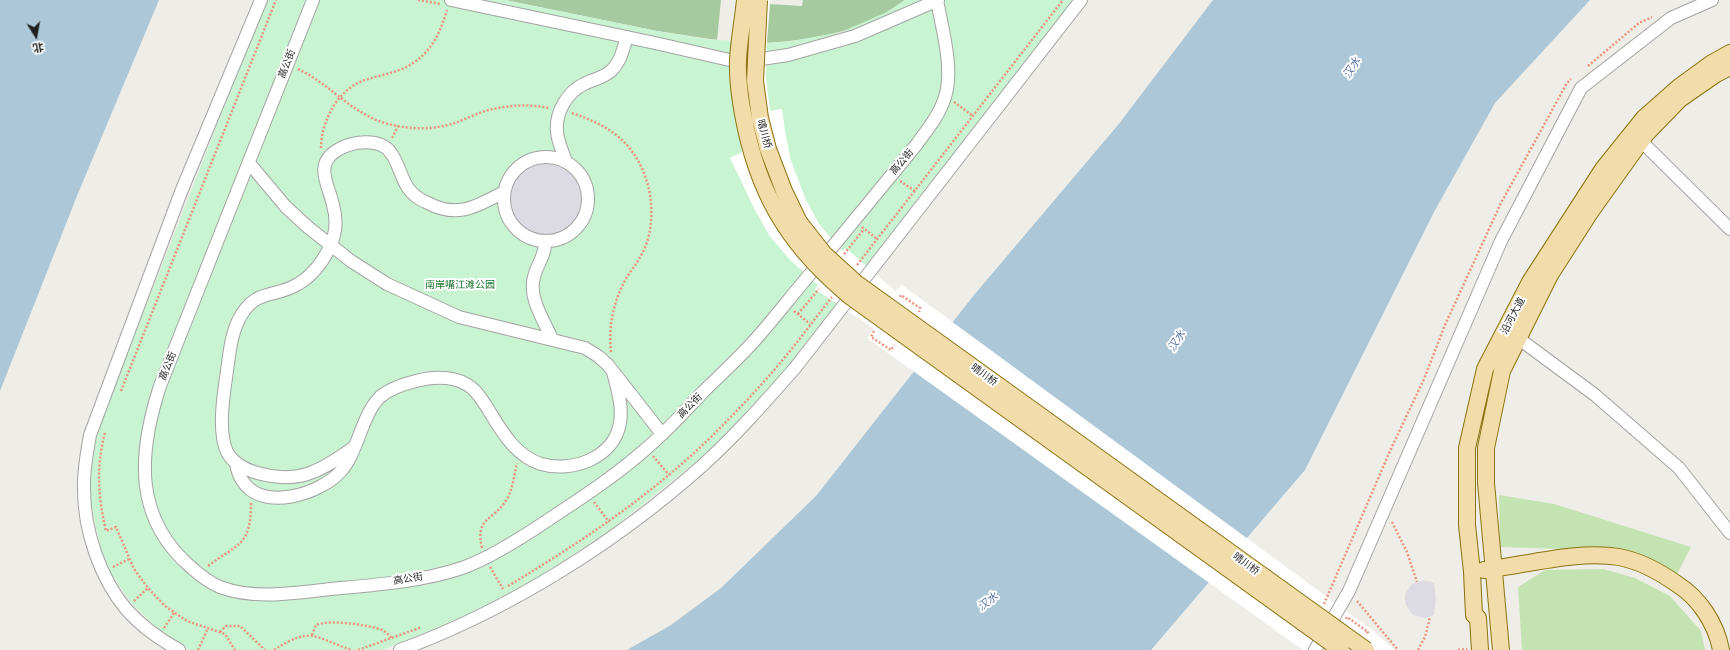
<!DOCTYPE html>
<html>
<head>
<meta charset="utf-8">
<style>
  body { margin:0 }
  #map { position:relative; width:1730px; height:650px; overflow:hidden; background:#efede7; font-family:"PT Sans","Noto Sans SC",sans-serif }
  canvas { display:block }
  .north { position:absolute; left:16px; top:16px; width:40px; height:40px; -webkit-text-stroke:3px #fff; paint-order:stroke; rotate:169deg; font-size:11px; font-weight:700; line-height:16px; text-align:center; color:#1f1f1f }
  .north::after { content:''; display:block; margin:auto; width:14px; height:18px; background:#1f1f1f; clip-path:polygon(50% 0,100% 100%,50% 72%,0 100%) }
</style>
</head>
<body>
<div id="map">
<canvas width="1730" height="650"></canvas>
<div class="north">北</div>
</div>
<script>
const g = document.querySelector('canvas').getContext('2d');
g.lineJoin = 'round';
function fill(path, color) { g.fillStyle = color; g.fill(path, 'evenodd'); }
function stroke(path, color, width, dash) { g.strokeStyle = color; g.lineWidth = width; g.lineCap = dash ? 'butt' : 'round'; g.setLineDash(dash || []); g.stroke(path); }
function drawText(font, color, halo, rows, align = 'center') {
  g.font = font + ' "PT Sans","Noto Sans SC",sans-serif'; g.lineWidth = 4; g.setLineDash([]); g.textBaseline = 'middle'; g.strokeStyle = halo; g.fillStyle = color; for (const [text, x, y, turn = 0] of rows) {
    g.save(); g.translate(x, y); g.rotate((+turn || 0) * Math.PI / 180); g.textAlign = isNaN(turn) ? turn : align; if (halo) g.strokeText(text, 0, 0); g.fillText(text, 0, 0); g.restore();
  }
}
const grass = new Path2D(`
  M1499 495 1554 504 1691 547 1677 574 1624 551 1500 547Z
  M1603 569 1635 578 1670 596 1701 631 1705 650H1522L1518 587 1545 570Z`);
const forest = new Path2D(`
  M505 0H721L717 40 657 31Z
  M803 0H905C868 31 813 40 767 43L770 4 802 6Z`);
const park = new Path2D(`
  M266 0H505L657 31 706 39 759 43 787 42 841 32 885 13 905 0H1073L779 378 706 454 609 531 536 579 461 618 382 650H189L182 646 161 632 131 603 109 570 101 551 91 503 90 474 96 437 106 408Z`);
const plaza = new Path2D(`
  M500 199a46 46 0 1 1 92 0a46 46 0 1 1-92 0Z
  M1423 580 1434 583 1436 599 1434 615 1425 618 1413 615 1406 605 1405 600V594L1412 584Z`);
const water = new Path2D(`
  M0 0H159L77 196 0 391Z
  M1213 0H1590L1495 103 1434 212 1305 470 1151 650H627L671 625 721 588 816 496 974 295 1118 125Z`);
const pier = new Path2D(`
  M739 0H770L767 34 766 78 770 111 782 109 785 131 791 161 806 200 819 224 842 251 846 248 895 291 902 285 1372 630 1395 650H1303L867 338 874 329 815 289 818 285 790 260 769 235 754 208 730 158 742 152 730 86 729 70Z`);
const path = new Path2D(`
  M418 0 441 4
  M1588 66 1639 23 1652 17
  M298 69C330 84 351 113 385 123 408 130 433 130 455 123 466 119 477 113 489 110 508 105 530 104 549 108
  M954 102 973 116
  M572 113C589 119 606 126 620 138 648 163 658 207 647 242 643 254 636 264 629 274 614 297 608 325 611 353
  M392 138 398 126
  M321 148C321 122 337 91 362 81 380 75 400 73 416 61 433 49 441 30 447 10
  M900 181 915 191
  M862 227 877 239
  M857 265 1063 0
  M794 311 810 324
  M121 391 276 0
  M105 433C96 465 98 498 106 531L116 527 134 569 148 588 165 606 187 621 225 634 235 650
  M653 456 669 475
  M594 502 609 522
  M1392 522 1407 552 1417 582
  M482 548C475 518 492 521 505 502 513 491 514 475 517 463
  M208 566C238 543 251 547 251 502
  M113 567 129 559
  M490 567 503 589
  M508 586C583 541 655 493 717 431 737 411 757 390 775 369 795 346 813 321 832 297
  M134 601 148 588
  M1357 601 1398 650
  M1324 604 1390 451 1424 379 1445 325 1501 203 1567 83 1571 79
  M164 628 174 613
  M220 632 226 626H240L265 650
  M312 635 316 625C328 619 370 625 382 630 386 632 389 635 392 638
  M198 650 208 628
  M274 650C313 625 314 638 352 650
  M358 650 422 627
  M1418 650 1425 637 1430 617
  M1458 650 1467 649`);
const minor = new Path2D(`
  M313 0 160 386C138 454 133 519 193 569 201 576 210 583 220 587 254 600 296 593 331 589 374 585 420 582 462 568 491 558 529 533 554 516 586 495 619 473 648 447 668 430 685 411 703 392 720 375 738 359 754 341 774 319 792 295 811 273 846 230 882 187 917 144 927 130 940 114 945 97 954 68 942 29 937 0
  M451 0 655 43 734 61H748L788 55 855 36 938 0
  M1641 141 1730 229
  M504 199a42 42 0 1 1 84 0a42 42 0 1 1-84 0Z
  M566 162C563 152 558 143 557 132 555 113 567 92 584 84 593 79 604 78 612 70 621 61 623 49 627 37
  M249 163 286 207 309 228 351 261 387 284 459 317 585 348 598 356 608 365 662 434
  M545 241C546 255 537 264 534 277 528 298 544 320 552 339
  M1518 338 1595 395 1679 468 1730 533
  M353 448C318 473 297 485 254 472 244 469 232 462 227 452 218 432 223 398 226 378 229 358 230 337 239 319 256 287 274 299 298 284 312 276 323 261 330 247 336 234 337 219 333 205 329 186 314 165 336 151 351 141 380 137 391 153 399 164 401 178 408 188 413 195 420 200 428 203 458 219 477 206 504 192
  M236 463C237 469 238 475 242 480 261 513 321 494 341 471 358 452 362 414 380 397 390 388 404 384 416 381 432 377 451 376 466 384 476 389 482 400 488 409 501 430 515 456 541 464 572 473 614 458 620 423 623 406 617 388 613 372
  M179 650C159 639 141 626 126 609 100 578 84 530 84 490 83 471 87 453 90 435L181 192 261 0
  M400 650C509 610 617 542 703 465 736 435 766 401 795 368L1081 0
  M1315 650 1349 591 1501 241 1581 88 1671 18 1712 0`);
const major = new Path2D(`
  M1484 570C1526 565 1578 550 1619 557 1640 561 1660 572 1677 584 1699 598 1716 623 1721 650
  M1480 650 1478 618 1474 615 1472 572 1467 525V448L1485 369 1530 282 1603 169 1644 118 1679 87 1712 63 1730 53
  M1501 650 1486 483V448L1502 371 1550 275 1591 211 1646 134 1680 99 1716 74 1730 67`);
const pathBridge = new Path2D(`
  M844 254 864 229
  M900 297 901 295 920 308 919 312
  M798 314 819 289
  M874 331 871 337 891 350 894 345
  M1346 619 1347 617 1368 632 1366 633`);
const majorBridge = new Path2D(`
  M745 0C743 20 739 40 738 60 737 84 741 106 746 129 762 202 794 250 851 297L1341 650
  M759 0 755 81 760 118 768 149 784 191 799 222 824 254 856 283 1366 650`);
const streetNames = [
  ["高公街",287,64,-69],
  ["晴川桥",764,134,75],
  ["高公街",902,162,-50],
  ["沿河大道",1513,316,-62],
  ["高公街",168,366,-68],
  ["晴川桥",984,375,36],
  ["高公街",690,406,-45],
  ["晴川桥",1246,564,36],
  ["高公街",408,579,-9]
];
const parkNames = [
  ["南岸嘴江滩公园",460,285]
];
const waterNames = [
  ["汉水",1352,68,-57],
  ["汉水",1177,341,-56],
  ["汉水",988,602,-36]
];
fill(grass, '#c4e3b2');
fill(forest, '#a6caa0');
fill(park, '#c9f4d2');
fill(plaza, '#dcdbe4');
fill(water, '#acc8d8');
fill(pier, '#fff');
stroke(minor, '#a3a3a3', 14);
stroke(major, '#8a7310', 18);
stroke(path, '#eb967c', 2.5, [2, 2]);
stroke(minor, '#fff', 12);
stroke(major, '#f2dca9', 16);
stroke(majorBridge, '#8a7310', 18, []);
stroke(pathBridge, '#eb967c', 2.5, [2, 2]);
stroke(majorBridge, '#f2dca9', 16);
drawText('10px', '#1f1f1f', '#fff', streetNames);
drawText('10px', '#18732c', '#fff', parkNames);
drawText('italic 11px', '#5672a5', '#fff', waterNames);
</script>
</body>
</html>
